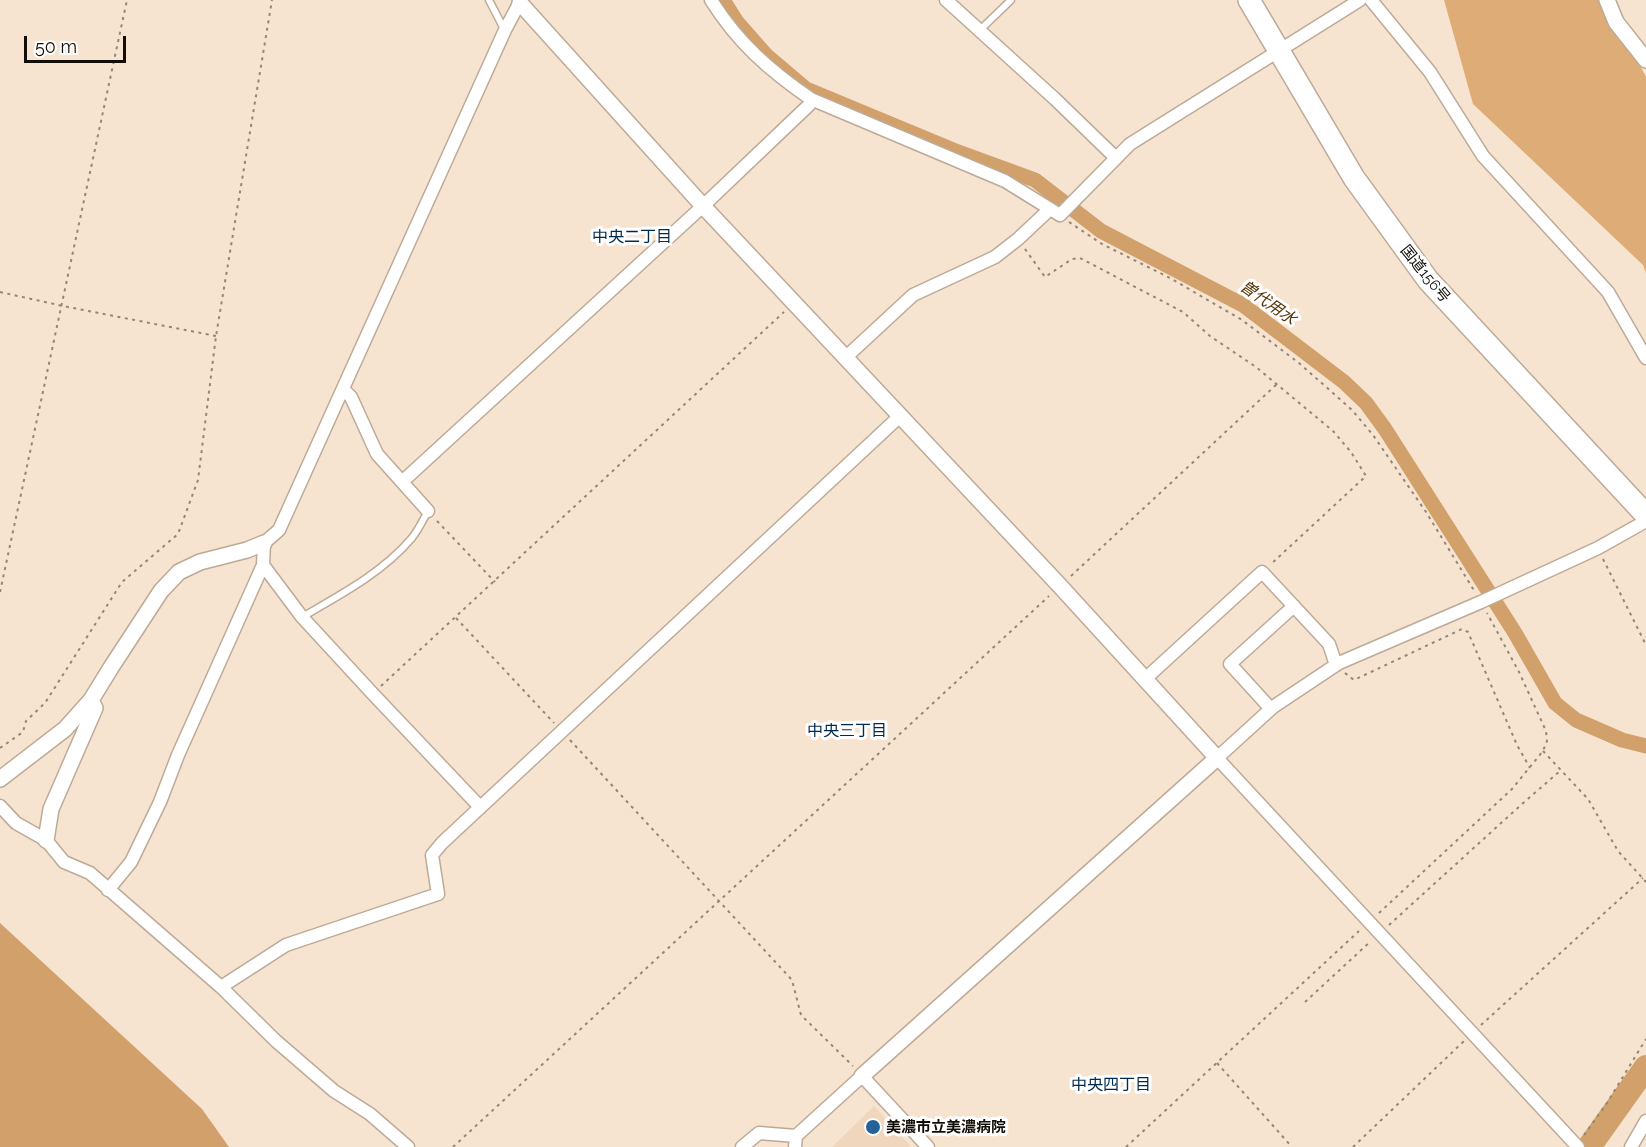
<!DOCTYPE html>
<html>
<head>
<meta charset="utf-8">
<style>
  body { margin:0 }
  #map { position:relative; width:1646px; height:1147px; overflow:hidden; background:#f7e4d0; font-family:Raleway,sans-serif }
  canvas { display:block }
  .scale { position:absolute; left:24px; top:36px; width:102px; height:27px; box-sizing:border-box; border:3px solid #130d07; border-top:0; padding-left:8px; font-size:18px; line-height:21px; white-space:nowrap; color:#130d07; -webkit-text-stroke:4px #fff; paint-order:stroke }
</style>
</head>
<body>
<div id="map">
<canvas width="1646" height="1147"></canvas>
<div class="scale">50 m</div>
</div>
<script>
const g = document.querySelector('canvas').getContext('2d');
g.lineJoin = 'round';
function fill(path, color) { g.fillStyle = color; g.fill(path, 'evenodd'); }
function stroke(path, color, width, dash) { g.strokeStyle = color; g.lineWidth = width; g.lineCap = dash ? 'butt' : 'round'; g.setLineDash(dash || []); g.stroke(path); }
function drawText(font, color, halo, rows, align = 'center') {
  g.font = font + ' Raleway,"Noto Sans JP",sans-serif'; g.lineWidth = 6; g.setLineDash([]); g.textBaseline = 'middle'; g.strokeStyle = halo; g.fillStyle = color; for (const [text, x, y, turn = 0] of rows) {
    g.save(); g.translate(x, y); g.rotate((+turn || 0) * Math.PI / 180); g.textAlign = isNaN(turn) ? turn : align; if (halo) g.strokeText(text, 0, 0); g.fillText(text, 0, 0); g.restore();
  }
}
const built = new Path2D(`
  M874 1106 911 1147H832Z`);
const forest = new Path2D(`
  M1444 0H1606L1646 77V273L1643 265 1473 104Z`);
const water = new Path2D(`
  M0 923 202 1109 229 1147H0Z`);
const canal = new Path2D(`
  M723 0 737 22 766 55 806 89 953 150 1035 180 1101 231 1243 305 1344 382 1366 403 1385 429 1515 633 1555 703 1576 720 1622 740 1646 746`);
const river = new Path2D(`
  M1589 1147 1646 1067`);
const path = new Path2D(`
  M1069 222 1102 244 1170 278 1242 320 1299 363 1352 410 1373 435 1426 512 1475 592
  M1025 249 1045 277 1072 259 1080 258 1183 312 1210 336 1256 367 1333 431 1351 452 1366 476 1270 565
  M0 292 63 306 216 336
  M437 521 495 582
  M1603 559 1646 645
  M1071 576 1277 384
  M0 592 127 0
  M456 618 554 723
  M1345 673 1354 680 1462 629 1468 632 1517 745 1530 768
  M381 686 784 312
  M570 740 792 980 801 1015 853 1066
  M0 748 23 732 26 721 45 703 122 582 178 534 198 480 216 336 272 0
  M1543 751 1588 799 1618 851 1646 882
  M1379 913 1512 789 1543 751 1547 741 1546 731 1519 672 1487 613
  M1389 925 1522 804 1560 771
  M1305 1002 1371 941
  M1481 1025 1643 878
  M1217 1063 1292 1147
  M1584 1135 1607 1103 1646 1039
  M453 1147 1049 596
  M1126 1147 1359 931
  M1353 1147 1464 1041`);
const service = new Path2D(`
  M489 0 504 29
  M980 30 1011 0
  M302 617C340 595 382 573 411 539 418 531 423 520 428 511`);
const minor = new Path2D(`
  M946 0 1055 99 1116 158
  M1371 0 1430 72 1483 156 1608 292 1646 358
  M811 99 1005 181 1060 215 1130 144 1360 0
  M845 358 913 295 995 257 1018 239 1050 209
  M343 389 351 397 377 454 428 511
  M403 481 703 206 809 105 811 99C770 71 738 43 711 0
  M263 565 302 617 373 694 480 807
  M1145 679 1262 572 1329 644 1336 665
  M1271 709 1230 664 1294 606
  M0 806 16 823 46 840 64 862 90 873 221 987 276 1041 334 1091 370 1114 408 1147
  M108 890 131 862 160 802 178 755 263 565 264 543 279 530 505 30 521 0
  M221 987 286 945 438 894 432 855 442 843 900 416
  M796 1136 862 1076 928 1147
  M742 1147 759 1133 796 1136 795 1147
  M1578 1147 1217 758 1273 707 1339 663 1481 602 1598 548 1646 521
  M1631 1147 1646 1121`);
const tertiary = new Path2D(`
  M1607 0 1616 22 1646 60
  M520 3 703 206 1060 586 1217 758 862 1076
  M0 779 65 729 91 700 112 666 161 591 179 572 200 562 247 550 264 543
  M46 840 51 809 95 708 91 700`);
const trunk = new Path2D(`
  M1249 0 1354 178 1428 280 1646 515`);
const markers = [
  [873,1127,8,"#24639a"]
];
const streetNames = [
  ["国道156号",1425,274,51]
];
const poiNames = [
  ["美濃市立美濃病院",886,1127]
];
const neighbourhoodNames = [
  ["中央二丁目",632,237],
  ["中央三丁目",847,731],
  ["中央四丁目",1111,1085]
];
const waterNames = [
  ["曽代用水",1268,303,35]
];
fill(built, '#efd6bc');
fill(forest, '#deac76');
fill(water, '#d2a16b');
stroke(canal, '#d2a16b', 15);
stroke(river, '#d2a16b', 24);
stroke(service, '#bcaa97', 9);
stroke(minor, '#bcaa97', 15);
stroke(tertiary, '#bcaa97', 18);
stroke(trunk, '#bcaa97', 24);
stroke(path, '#938678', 2, [3, 4.5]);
stroke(service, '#fff', 6);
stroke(minor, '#fff', 12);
stroke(tertiary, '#fff', 15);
stroke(trunk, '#fff', 21);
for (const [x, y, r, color] of markers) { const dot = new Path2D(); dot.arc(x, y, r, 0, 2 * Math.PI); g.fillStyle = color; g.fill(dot); stroke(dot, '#fff', 2); }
drawText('15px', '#130d07', '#fff', streetNames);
drawText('bold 15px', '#130d07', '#fff', poiNames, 'left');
drawText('16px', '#002b4f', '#fff', neighbourhoodNames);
drawText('italic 16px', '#573609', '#fff', waterNames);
</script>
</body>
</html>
